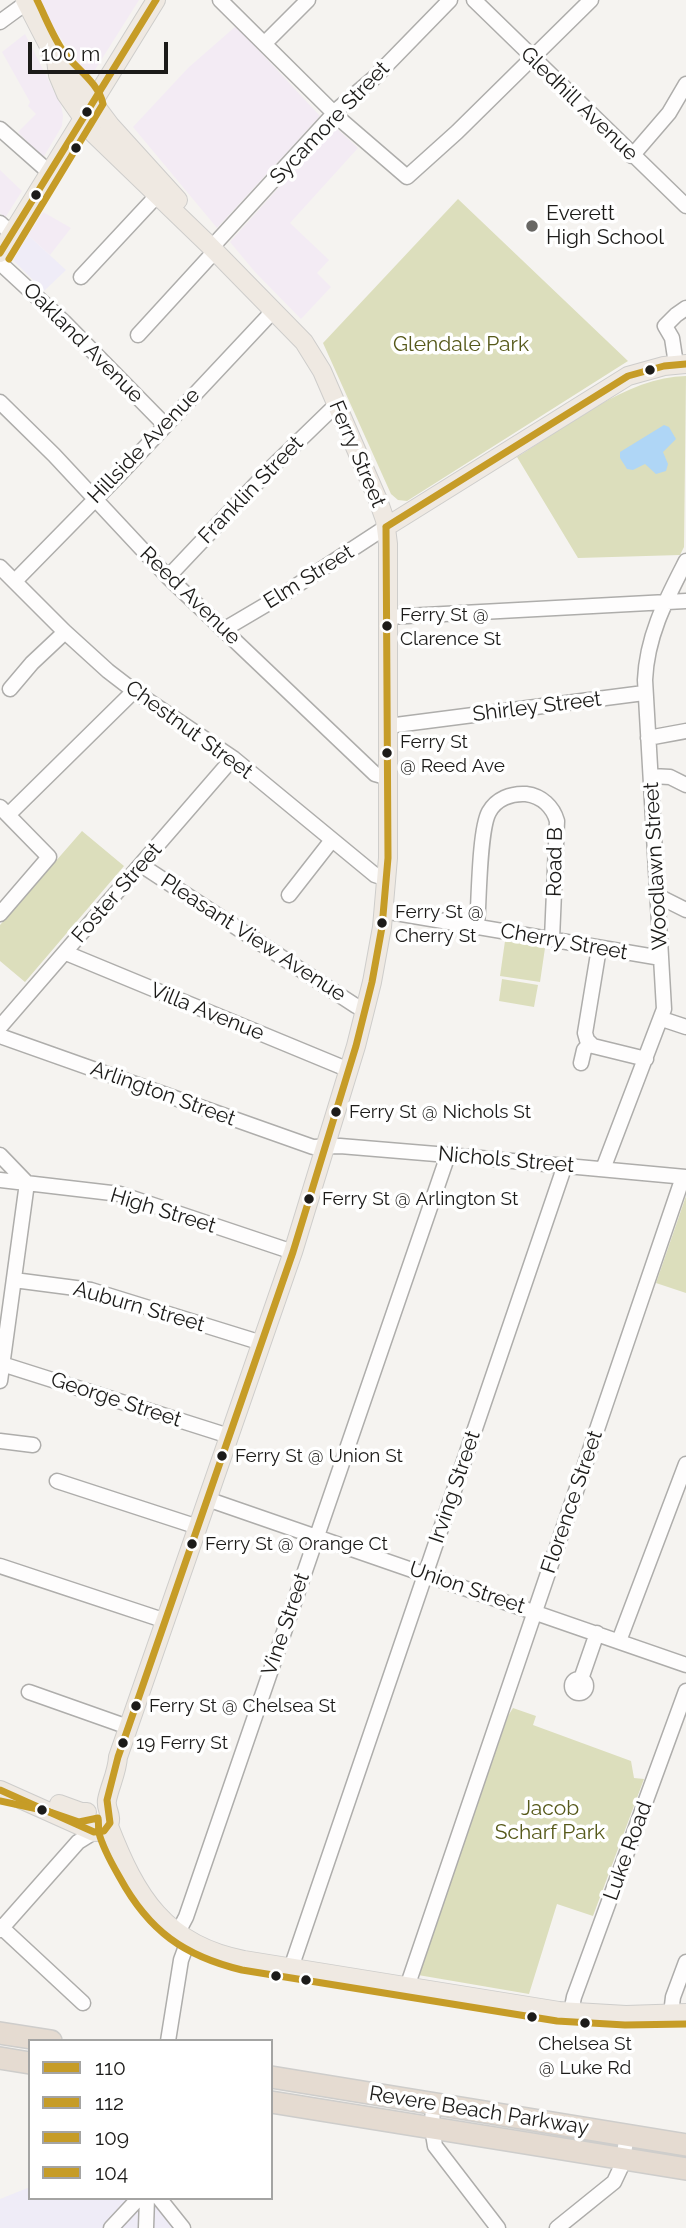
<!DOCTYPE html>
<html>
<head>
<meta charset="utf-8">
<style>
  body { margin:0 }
  #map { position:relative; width:686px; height:2228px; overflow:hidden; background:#f5f3f0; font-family:Raleway,sans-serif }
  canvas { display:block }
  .legend { position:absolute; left:28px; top:2039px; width:245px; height:161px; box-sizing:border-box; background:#fff; border:2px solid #a4a4a3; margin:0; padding:9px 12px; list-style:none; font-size:21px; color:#1c1b19 }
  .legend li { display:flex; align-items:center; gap:14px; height:35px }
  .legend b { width:35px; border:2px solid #a4a4a3 }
  .scale { position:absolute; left:28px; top:42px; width:140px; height:32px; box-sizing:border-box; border:4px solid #1c1b19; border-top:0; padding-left:9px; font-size:21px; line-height:24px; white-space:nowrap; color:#1c1b19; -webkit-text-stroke:5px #fff; paint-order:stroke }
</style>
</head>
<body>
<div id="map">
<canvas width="686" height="2228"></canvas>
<ul class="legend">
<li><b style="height:9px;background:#c69c27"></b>110</li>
<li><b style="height:9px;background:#c69c27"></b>112</li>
<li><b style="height:9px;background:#c69c27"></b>109</li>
<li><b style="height:9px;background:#c69c27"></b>104</li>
</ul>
<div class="scale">100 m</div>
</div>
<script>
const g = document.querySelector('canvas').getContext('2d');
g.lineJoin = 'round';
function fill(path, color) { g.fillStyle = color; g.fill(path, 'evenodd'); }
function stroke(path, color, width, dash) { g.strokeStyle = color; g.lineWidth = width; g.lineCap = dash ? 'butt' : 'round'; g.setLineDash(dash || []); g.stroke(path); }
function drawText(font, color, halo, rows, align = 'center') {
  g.font = font + ' Raleway,sans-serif'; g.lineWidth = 7; g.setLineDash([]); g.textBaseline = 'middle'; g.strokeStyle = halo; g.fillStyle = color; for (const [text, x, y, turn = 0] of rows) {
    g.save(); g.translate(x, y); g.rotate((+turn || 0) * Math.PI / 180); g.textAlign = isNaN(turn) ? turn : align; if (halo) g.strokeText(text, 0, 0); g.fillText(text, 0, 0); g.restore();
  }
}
const commercial = new Path2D(`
  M40 0H139L93 73H85L51 24Z
  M236 26 320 116 217 228 133 127 188 68Z
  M25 34 61 105 63 115 62 126 43 158 18 132 36 114 28 106 30 102 2 52Z
  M334 126 358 148 290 223 329 260 317 273 331 287 301 319 255 272 230 242Z
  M0 170 22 191 5 218 0 213Z
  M43 212 71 228 50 255 28 235Z`);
const industrial = new Path2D(`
  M28 235 66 270 44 291 13 260Z
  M30 2187V2198H132L155 2203 174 2228H0V2199Z`);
const green = new Path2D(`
  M458 199 628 361 407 501 398 500 391 494 323 343Z
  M686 376 684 547 680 555 578 558 517 457C566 427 627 377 686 376Z
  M82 831 124 866 25 982 0 961V925Z
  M505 941 545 948 540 982 500 976Z
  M502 979 538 985 534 1007 499 1001Z
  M686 1196V1293L656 1283Z
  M513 1708 536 1716 533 1725 631 1761 634 1778 644 1779 593 1916 557 1904 529 1994 418 1975 508 1716Z`);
const water = new Path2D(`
  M664 425 669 427 676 439 663 452 668 464 666 471 656 474 645 464 633 470 627 469 620 458V452Z`);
const minor = new Path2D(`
  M220 0 342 121 407 177 457 132 591 0
  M474 0 686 206
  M0 22 26 3
  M265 43 308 0
  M0 129 50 173
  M632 156 669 113 686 84
  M0 223 12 234
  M212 247 339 108 374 78 450 0
  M0 263 64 322 165 425
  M81 277 164 188
  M138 335 215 251
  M676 364 672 338 665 326 676 315 686 308
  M0 402 54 455 168 577 375 774 389 778
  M0 567 64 631 108 671 134 691 233 758 375 875 387 879
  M168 577 272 467 337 404
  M15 581 121 473 274 310
  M388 617 686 601
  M223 630 279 597 386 527
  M10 689 32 663 65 632
  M388 726 644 693
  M648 738 686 731
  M651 776 670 777 686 785
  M0 807 49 857 0 914
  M8 815 134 691
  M141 865 356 1006 366 1009
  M289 895 332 840
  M658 896 686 910
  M384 911 661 958
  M477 927C479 903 479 830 489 812 496 799 511 793 526 794 542 796 553 807 557 821L552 939
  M599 948 585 1033 587 1040 593 1046 646 1059
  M66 953 349 1070
  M662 1019 686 1027
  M0 1027 233 758
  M0 1036 313 1147 340 1146 448 1155 686 1177
  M581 1063 584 1050 589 1044
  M0 1155 27 1183
  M603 1169 664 1009 645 680C647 635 666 600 686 561
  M0 1180 120 1194 293 1252
  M14 1280 91 1290 262 1343
  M2 1364 229 1436
  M0 1381 27 1183
  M0 1441 33 1445
  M57 1481 198 1527
  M207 1499 686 1665
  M0 1566 166 1621
  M619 1641 686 1464
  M572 1686a7 7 0 1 1 14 0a7 7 0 1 1-14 0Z
  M581 1679 597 1633
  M29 1692 128 1727
  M0 1926 83 2003
  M0 1930 78 1842 94 1832
  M177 1934 186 1917 448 1155
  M291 1968 565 1165
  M407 1987 683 1177
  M571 2012 574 1997 686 1691
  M671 2014 673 1997 686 1962
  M168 2041 181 1960 188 1941
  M433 2103 432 2128 435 2146 498 2228
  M159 2198 183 2228
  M111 2228 139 2198
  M146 2228 147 2198
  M557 2228 614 2182 622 2165 627 2135`);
const major = new Path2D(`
  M25 0 56 60 80 85 110 125 178 200
  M0 253 156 0
  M386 527 628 376 664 366 686 364
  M0 1790 94 1832C100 1832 105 1832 108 1826 114 1817 105 1809 107 1800 110 1785 117 1773 118 1757L293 1252 356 1046 372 982 382 927 388 858V544L385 520 378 500 322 371 304 342 209 245 94 134 66 94 58 75 56 60
  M59 1804 81 1812H87
  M109 1826C136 1896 165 1945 244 1960L559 2011 626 2015 686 2013`);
const highway = new Path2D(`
  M0 2033 51 2041
  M0 2058 30 2063
  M271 2077 686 2145
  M271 2102 686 2169`);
const bus1 = new Path2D(`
  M386 527 628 376 664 366 686 364
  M0 1790 94 1832 104 1831 110 1823 107 1800 118 1757 293 1252 356 1046 372 982 382 927 388 858 386 527`);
const bus2 = new Path2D(`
  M0 1801 47 1811 79 1822 98 1818C99 1822 98 1828 99 1833 103 1849 112 1864 120 1878 149 1931 184 1956 242 1970L557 2021 625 2025 686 2024`);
const bus3 = new Path2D(`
  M0 253 156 0`);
const bus4 = new Path2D(`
  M9 259 103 104C99 84 78 70 66 55 54 40 46 18 37 0`);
const markers = [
  [87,112,6,"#1c1b19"],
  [76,148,6,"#1c1b19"],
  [36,195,6,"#1c1b19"],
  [532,226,7,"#686764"],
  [650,370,6,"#1c1b19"],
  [387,626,6,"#1c1b19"],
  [387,753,6,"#1c1b19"],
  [382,923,6,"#1c1b19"],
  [336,1112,6,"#1c1b19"],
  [309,1199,6,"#1c1b19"],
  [222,1456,6,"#1c1b19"],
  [192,1544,6,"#1c1b19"],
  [136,1706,6,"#1c1b19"],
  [123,1743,6,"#1c1b19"],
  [42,1810,6,"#1c1b19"],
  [276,1976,6,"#1c1b19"],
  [306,1980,6,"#1c1b19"],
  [532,2017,6,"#1c1b19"],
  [585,2023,6,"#1c1b19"]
];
const busNames = [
  ["Ferry St @",400,615],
  ["Clarence St",400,639],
  ["Ferry St",400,742],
  ["@ Reed Ave",400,766],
  ["Ferry St @",395,912],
  ["Cherry St",395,936],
  ["Ferry St @ Nichols St",349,1112],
  ["Ferry St @ Arlington St",322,1199],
  ["Ferry St @ Union St",235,1456],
  ["Ferry St @ Orange Ct",205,1544],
  ["Ferry St @ Chelsea St",149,1706],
  ["19 Ferry St",136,1743],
  ["Chelsea St",585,2044,"center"],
  ["@ Luke Rd",585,2068,"center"]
];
const streetNames = [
  ["Gledhill Avenue",579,104,44],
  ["Sycamore Street",330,123,-46],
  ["Oakland Avenue",83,343,45],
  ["Hillside Avenue",144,446,-46],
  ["Ferry Street",357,454,67],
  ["Franklin Street",251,490,-46],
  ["Elm Street",309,577,-32],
  ["Reed Avenue",190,596,44],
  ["Shirley Street",537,707,-7],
  ["Chestnut Street",189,730,36],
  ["Road B",555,862,-89],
  ["Woodlawn Street",656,866,-93],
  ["Foster Street",117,893,-49],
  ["Pleasant View Avenue",253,938,33],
  ["Cherry Street",564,942,10],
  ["Villa Avenue",207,1012,22],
  ["Arlington Street",163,1094,20],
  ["Nichols Street",506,1160,5],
  ["High Street",163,1211,17],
  ["Auburn Street",139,1307,16],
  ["George Street",116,1400,18],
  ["Irving Street",455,1487,-71],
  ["Florence Street",572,1502,-71],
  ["Union Street",467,1588,19],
  ["Vine Street",286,1624,-71],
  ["Luke Road",628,1851,-70],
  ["Revere Beach Parkway",479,2111,9]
];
const poiNames = [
  ["Everett",546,214],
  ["High School",546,238]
];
const parkNames = [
  ["Glendale Park",461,345],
  ["Jacob",550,1809],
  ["Scharf Park",550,1833]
];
fill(commercial, '#f3ebf4');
fill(industrial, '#efecf7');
fill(green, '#dcdebc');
fill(water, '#afd6f6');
stroke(minor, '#aeadab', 17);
stroke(major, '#cecdcb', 20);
stroke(highway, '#cecdcb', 24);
stroke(minor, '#fefdfd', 14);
stroke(major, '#efe9e2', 18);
stroke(highway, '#e5dbd1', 21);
stroke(bus1, '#c69c27', 7);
stroke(bus2, '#c69c27', 7);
stroke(bus3, '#c69c27', 7);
stroke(bus4, '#c69c27', 7);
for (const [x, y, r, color] of markers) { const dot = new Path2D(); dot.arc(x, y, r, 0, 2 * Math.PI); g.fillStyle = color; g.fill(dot); stroke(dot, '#fff', 2.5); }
drawText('19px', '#1c1b19', '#fff', busNames, 'left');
drawText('21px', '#1c1b19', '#fff', streetNames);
drawText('21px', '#1c1b19', '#fff', poiNames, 'left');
drawText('21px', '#56591a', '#fff', parkNames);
</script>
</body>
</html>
